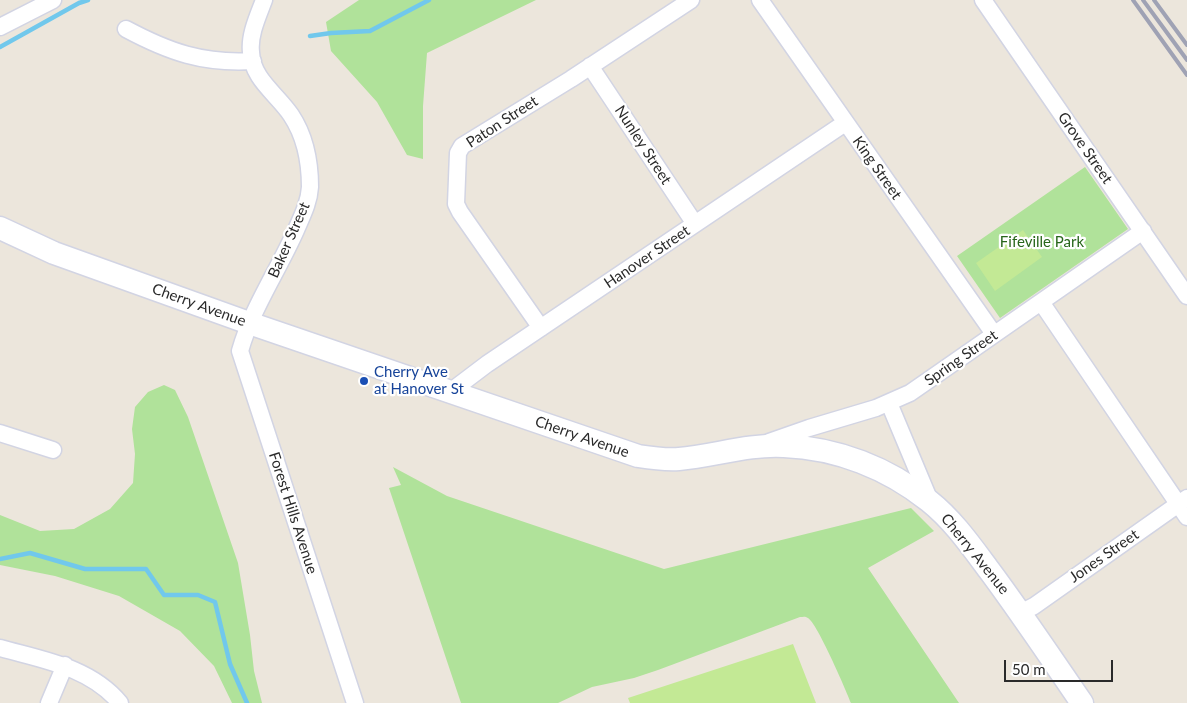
<!DOCTYPE html>
<html>
<head>
<meta charset="utf-8">
<style>
  body { margin:0 }
  #map { position:relative; width:1187px; height:703px; overflow:hidden; background:#ece6dc; font-family:Lato,sans-serif }
  canvas { display:block }
  .scale { position:absolute; left:1004px; top:660px; width:109px; height:22px; box-sizing:border-box; border:2px solid #2a2a2a; border-top:0; padding-left:6px; font-size:15px; line-height:18px; white-space:nowrap; color:#2a2a2a; -webkit-text-stroke:4px #fff; paint-order:stroke }
</style>
</head>
<body>
<div id="map">
<canvas width="1187" height="703"></canvas>
<div class="scale">50 m</div>
</div>
<script>
const g = document.querySelector('canvas').getContext('2d');
g.lineJoin = 'round';
function fill(path, color) { g.fillStyle = color; g.fill(path, 'evenodd'); }
function stroke(path, color, width, dash) { g.strokeStyle = color; g.lineWidth = width; g.lineCap = dash ? 'butt' : 'round'; g.setLineDash(dash || []); g.stroke(path); }
function drawText(font, color, halo, rows, align = 'center') {
  g.font = font + ' Lato,sans-serif'; g.lineWidth = 4.5; g.setLineDash([]); g.textBaseline = 'middle'; g.strokeStyle = halo; g.fillStyle = color; for (const [text, x, y, turn = 0] of rows) {
    g.save(); g.translate(x, y); g.rotate((+turn || 0) * Math.PI / 180); g.textAlign = isNaN(turn) ? turn : align; if (halo) g.strokeText(text, 0, 0); g.fillText(text, 0, 0); g.restore();
  }
}
const green = new Path2D(`
  M359 0H536L427 53 423 106V159L407 155 377 102 331 51 326 22Z
  M1085 167 1128 229 1000 318 957 256Z
  M164 385 175 390 188 417 238 563 250 635 254 671 262 703H232L214 666 180 631 119 596 55 576 0 565V515L40 531 74 529 110 509 133 483 135 454 132 429 135 407 148 392Z
  M393 467 447 496 664 569 911 508 934 531 868 568 959 703H851C846 690 817 623 808 618 805 616 803 617 800 617L658 670 634 678 592 687 558 703H461L389 488 401 485Z`);
const pitch = new Path2D(`
  M1023 230 1042 257 995 291 976 263Z
  M793 644 816 703H630L628 698Z`);
const stream = new Path2D(`
  M310 36 331 33 370 31 429 0
  M0 47 79 3 88 0
  M0 559 30 553 85 569H146L164 595H198L215 602 230 664 247 703`);
const street = new Path2D(`
  M264 0C258 16 249 35 251 52 252 79 277 94 291 115 305 136 310 162 310 187 309 203 302 216 296 230 278 271 252 308 240 351L355 703
  M760 0 994 334
  M983 0 1187 296
  M0 27 53 0
  M126 29C169 52 203 64 253 61
  M590 66 695 224
  M1041 302 1187 517
  M541 328 460 212 456 204 458 153 462 146 571 79 691 0
  M450 392 487 364 845 123
  M889 403 930 501
  M0 433 53 450
  M769 442 809 428 876 408 910 393 1143 231
  M1020 613 1034 606 1187 498
  M0 648C43 660 90 667 120 703
  M49 703 65 665`);
const secondary = new Path2D(`
  M0 228 54 253 249 323 638 456C651 458 665 460 679 459 714 456 748 444 784 446 837 448 888 468 929 501 953 520 971 546 989 570 1021 613 1051 658 1082 703`);
const rail = new Path2D(`
  M1133 0 1187 75
  M1143 0 1187 60
  M1154 0 1187 45`);
const markers = [
  [364,381,5,"#1a4fb4"]
];
const streetNames = [
  ["Paton Street",502,122,-33],
  ["Nunley Street",643,145,57],
  ["Grove Street",1085,148,55],
  ["King Street",877,168,55],
  ["Baker Street",289,240,-66],
  ["Hanover Street",647,257,-34],
  ["Cherry Avenue",199,305,20],
  ["Spring Street",961,358,-35],
  ["Cherry Avenue",582,437,19],
  ["Forest Hills Avenue",293,513,72],
  ["Cherry Avenue",975,554,51],
  ["Jones Street",1104,556,-35]
];
const parkNames = [
  ["Fifeville Park",1042,242]
];
const transitNames = [
  ["Cherry Ave",374,372],
  ["at Hanover St",374,389]
];
fill(green, '#b0e29a');
fill(pitch, '#c3e995');
stroke(stream, '#71c8ec', 4.5);
stroke(street, '#d2d4e3', 19);
stroke(secondary, '#d2d4e3', 25);
stroke(street, '#fff', 16);
stroke(secondary, '#fff', 22);
stroke(rail, '#9fa2b4', 4);
for (const [x, y, r, color] of markers) { const dot = new Path2D(); dot.arc(x, y, r, 0, 2 * Math.PI); g.fillStyle = color; g.fill(dot); stroke(dot, '#fff', 2); }
drawText('15px', '#2a2a2a', '#fff', streetNames);
drawText('15px', '#28661b', '#fff', parkNames);
drawText('15px', '#164399', '#fff', transitNames, 'left');
</script>
</body>
</html>
